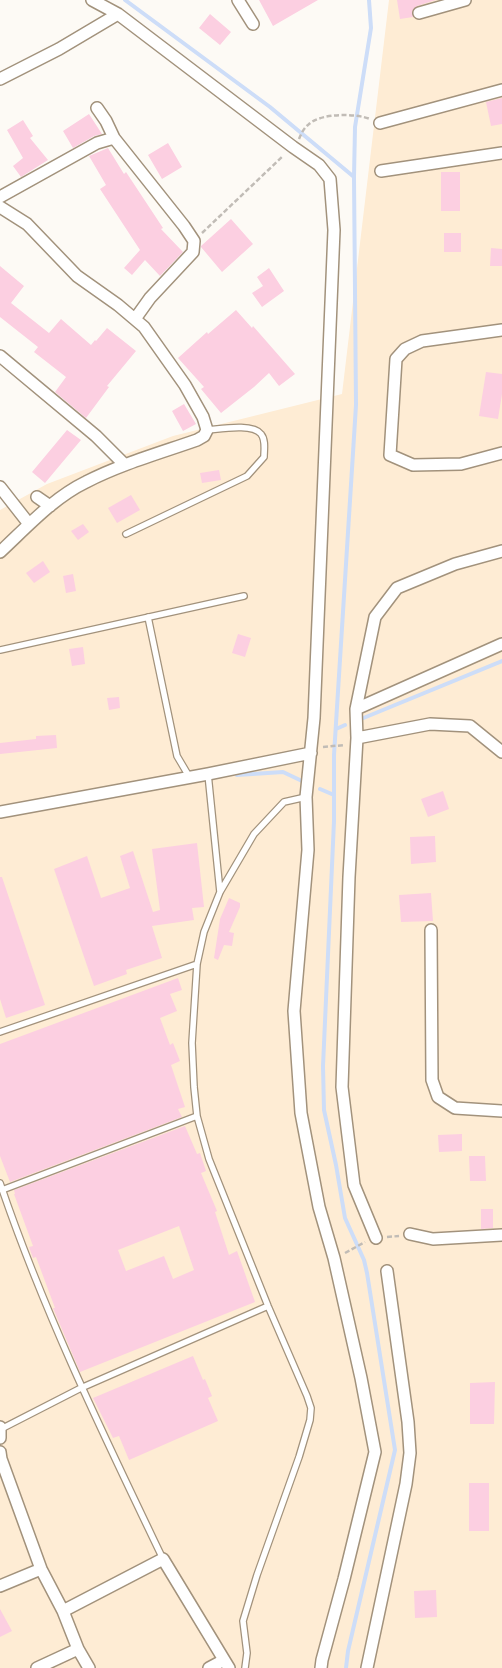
<!DOCTYPE html>
<html>
<head>
<meta charset="utf-8">
<style>
  body { margin:0 }
  canvas { display:block; background:#fdfaf5 }
</style>
</head>
<body>
<canvas width="502" height="1668"></canvas>
<script>
const g = document.querySelector('canvas').getContext('2d');
g.lineJoin = 'round';
function fill(path, color) { g.fillStyle = color; g.fill(path, 'evenodd'); }
function stroke(path, color, width, dash) { g.strokeStyle = color; g.lineWidth = width; g.lineCap = dash ? 'butt' : 'round'; g.setLineDash(dash || []); g.stroke(path); }
const built = new Path2D(`
  M389 0H502V1668H0V510L47 484 173 436 342 394Z`);
const stream = new Path2D(`
  M125 0 270 107 354 177
  M361 719 502 661
  M336 729 345 725
  M237 775 283 772 302 781
  M320 789 334 795
  M346 1668 348 1651 395 1450 367 1273 364 1260 345 1218 336 1165 324 1110 323 1066 334 821V755L356 405 354 177 355 127 371 28 369 0`);
const building = new Path2D(`
  M259 0H318L273 26Z
  M397 0H436L417 6 412 11 413 17 400 19Z
  M210 14 231 32 220 45 199 28Z
  M502 98V124L491 126 486 102Z
  M89 114 102 134 94 136 73 148 63 131Z
  M23 120 33 136 30 138 48 160 21 177 13 166 23 158 7 130Z
  M168 143 182 167 162 179 148 155Z
  M108 148 124 174 126 172 163 228 161 229 183 252 160 276 145 260 132 275 124 268 140 250 100 189 106 185 89 156Z
  M441 172H460V211H441Z
  M231 219 253 244 222 272 201 247V246Z
  M444 233H461V252H444Z
  M491 248 502 249V266H490Z
  M0 266 24 286 11 303 49 333 61 319 91 345 95 340 96 341 107 328 136 351 107 386 109 387 86 418 55 392 66 377 34 352 38 347 0 317Z
  M269 268 284 291 262 307 252 293 263 286 257 277Z
  M236 310 252 328 253 326 295 374 279 386 269 373 254 387 221 413 201 389 204 387 178 358 207 332 208 334Z
  M486 372 502 374V394L498 419 479 416Z
  M184 404 196 424 183 431 172 411Z
  M67 430 81 440 45 483 32 472Z
  M219 470 221 480 202 483 200 473Z
  M131 495 140 510 117 523 108 508Z
  M83 524 89 532 78 540 71 531Z
  M43 561 50 572 34 583 26 573Z
  M73 574 76 591 66 593 63 576Z
  M238 634 251 638 245 657 232 653Z
  M83 647 85 664 72 666 69 649Z
  M119 697 120 708 109 710 107 698Z
  M56 735 57 748 0 754V743L36 739V736Z
  M443 791 449 809 428 817 421 799Z
  M435 836 436 862 411 864 410 837Z
  M197 843 204 907 192 908 194 920 152 926 162 958 126 970 127 974 94 986 54 869 87 856 101 898 130 888 120 856 133 851 153 912 160 910 152 849Z
  M0 877H2L45 1005 6 1018 0 999Z
  M431 893 433 921 401 922 399 895Z
  M229 898 240 903V907L229 932 234 933 232 946 224 945 218 960 214 958 220 919Z
  M178 978 182 990 170 994 177 1011 160 1018 170 1045 173 1043 180 1061 171 1065 185 1107 178 1109 182 1117 10 1182 0 1156V1044Z
  M185 1126 197 1154 200 1153 206 1171 201 1173 217 1211 215 1212 229 1255 237 1251 255 1302 80 1372 53 1308H55L36 1257 33 1258 29 1247 33 1246 14 1194H15L14 1190ZM179 1226 194 1270 173 1279 164 1256 126 1271 118 1250Z
  M462 1134V1151L439 1152 438 1135Z
  M469 1156H485L486 1181H470Z
  M481 1209H493V1228L481 1229Z
  M193 1356 203 1380 205 1379 212 1396 208 1398 218 1421 129 1460 119 1436 113 1438 93 1398Z
  M495 1382 494 1424H470V1383Z
  M469 1483H489V1531H469Z
  M436 1590 437 1617 415 1618 414 1591Z
  M0 1609 12 1631 0 1637Z`);
const path = new Path2D(`
  M299 139C301 134 304 128 308 125 319 113 355 113 370 119
  M202 233 283 156
  M323 747 345 745
  M387 1237 399 1236
  M345 1253 365 1242`);
const lane = new Path2D(`
  M126 534 247 476 264 457C264 450 266 440 261 434 253 423 220 429 207 430
  M148 617 177 756 190 778
  M0 650 244 596
  M208 774 220 892
  M0 1032 197 964
  M0 1183C44 1313 104 1436 163 1559
  M2 1190 197 1116
  M1 1429 81 1388 268 1306
  M245 1668 247 1653 243 1621 257 1575 299 1457 310 1420 311 1408 307 1396 268 1306 209 1159 197 1116 194 1087 192 1043 197 964 204 932 220 892 254 834 284 802 306 797`);
const street = new Path2D(`
  M92 0 118 14 293 147 319 165 330 179 334 230 314 718 306 797 308 850 294 1011 301 1113 319 1207 334 1258 361 1378 375 1452 344 1579 322 1660 321 1668
  M238 0 253 24
  M419 13 465 0
  M0 79 59 49 118 14
  M97 108 106 121 114 138 184 226 194 241 193 252 150 298 135 319
  M380 123 502 90
  M381 171 502 153
  M0 197 97 143 114 138
  M0 207 27 224 77 276 118 305 144 327 185 385 203 417 207 430 204 436 197 440C160 453 121 464 86 482 53 498 27 527 0 552
  M502 330 422 341 405 349 396 359 390 455 413 465 461 464 502 453
  M0 356 96 436 124 464
  M0 487 29 524
  M37 497 50 506
  M356 709 375 617 397 588 455 564 502 551
  M357 738 430 724 470 726 502 752
  M0 812 208 774 311 753
  M431 930 432 1080 438 1097 455 1108 502 1111
  M410 1234 433 1239 502 1235
  M376 1238 354 1185 342 1087 349 877 357 738 356 709 502 644
  M0 1427V1438
  M0 1452 1 1459 41 1569 63 1611 78 1649 89 1668
  M0 1586 41 1569
  M63 1611 163 1559 229 1668
  M37 1668 78 1649
  M209 1668 224 1660
  M367 1668 406 1484 410 1453 408 1422 387 1271`);
fill(built, '#feecd4');
stroke(stream, '#cdddf8', 4);
fill(building, '#fccfe1');
stroke(lane, '#a2927c', 8);
stroke(street, '#a2927c', 14);
stroke(path, '#c1bcb6', 2.5, [5, 2.5]);
stroke(lane, '#fff', 5.5);
stroke(street, '#fff', 11);
</script>
</body>
</html>
